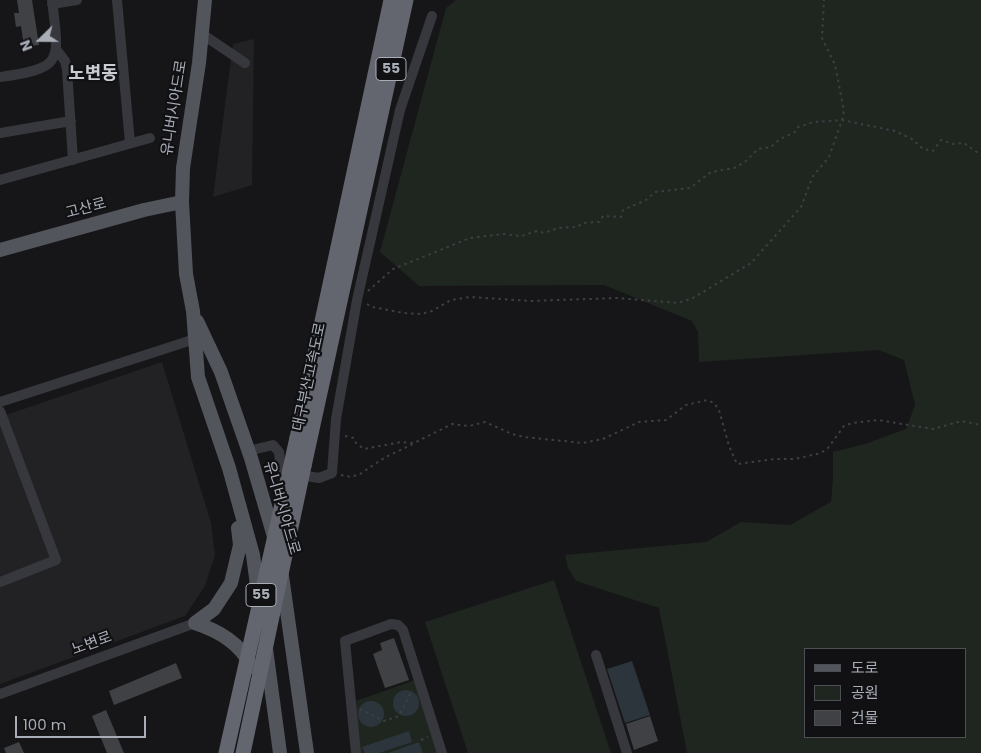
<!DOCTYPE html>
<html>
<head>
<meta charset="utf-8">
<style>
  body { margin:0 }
  #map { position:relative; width:981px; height:753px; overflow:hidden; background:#161618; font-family:Poppins,"Noto Sans KR",sans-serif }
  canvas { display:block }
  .legend { position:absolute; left:804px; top:648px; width:162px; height:90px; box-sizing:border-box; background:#111113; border:1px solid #4d4f55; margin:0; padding:6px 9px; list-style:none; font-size:15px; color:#a8adb8 }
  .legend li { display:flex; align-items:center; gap:10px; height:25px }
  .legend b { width:25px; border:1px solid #4d4f55 }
  .north { position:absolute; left:15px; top:15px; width:50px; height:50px; -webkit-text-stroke:4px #111113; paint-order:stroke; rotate:248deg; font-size:14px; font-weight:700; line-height:20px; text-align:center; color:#a8adb8 }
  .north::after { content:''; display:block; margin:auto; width:18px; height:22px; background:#a8adb8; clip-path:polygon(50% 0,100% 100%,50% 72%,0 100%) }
  .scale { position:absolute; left:15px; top:716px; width:131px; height:22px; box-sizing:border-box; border:2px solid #a8adb8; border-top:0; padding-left:6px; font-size:15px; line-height:18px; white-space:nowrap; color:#a8adb8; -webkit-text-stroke:4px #111113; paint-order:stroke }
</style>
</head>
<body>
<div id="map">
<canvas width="981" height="753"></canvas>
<ul class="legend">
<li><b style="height:6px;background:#53555c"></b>도로</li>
<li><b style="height:14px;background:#1e261f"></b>공원</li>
<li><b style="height:14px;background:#404145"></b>건물</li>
</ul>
<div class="north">N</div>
<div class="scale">100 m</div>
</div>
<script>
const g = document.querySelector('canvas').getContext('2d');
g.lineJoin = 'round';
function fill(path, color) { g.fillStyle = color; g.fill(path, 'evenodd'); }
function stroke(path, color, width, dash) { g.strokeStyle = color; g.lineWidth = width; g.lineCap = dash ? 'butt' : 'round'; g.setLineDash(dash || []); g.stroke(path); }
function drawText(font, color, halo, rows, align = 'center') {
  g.font = font + ' Poppins,"Noto Sans KR",sans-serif'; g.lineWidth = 4.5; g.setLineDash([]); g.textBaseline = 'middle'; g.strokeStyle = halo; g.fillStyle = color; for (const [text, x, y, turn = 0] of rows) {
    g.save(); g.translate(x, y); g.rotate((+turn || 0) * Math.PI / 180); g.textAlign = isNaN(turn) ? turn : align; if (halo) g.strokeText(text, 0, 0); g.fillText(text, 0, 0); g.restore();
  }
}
const built = new Path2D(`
  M254 39 252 185 213 197 233 44Z
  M162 362 211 523 215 555 205 586 185 616 0 684V417Z`);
const green = new Path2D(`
  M456 0H981V753H687L659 608 576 581 568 568 565 555 706 542 741 522 790 525 831 502 833 479V452L865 444 906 429 915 405 904 360 879 350 699 362 698 332 692 321 604 285 419 286 380 252 446 8ZM805 649H965V737H805Z
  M554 580 611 753H468L425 622Z
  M415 680 439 753H360L356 701Z`);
const water = new Path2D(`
  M632 661 650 715 625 723 607 669Z
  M393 703a13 13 0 1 1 26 0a13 13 0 1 1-26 0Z
  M358 714a13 13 0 1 1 26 0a13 13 0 1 1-26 0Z
  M409 731 412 742 379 753H365L362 747Z
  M419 742 423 753H388Z`);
const building = new Path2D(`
  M17 0H32L39 45 24 47 21 26 16 27 14 13H19Z
  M394 638 409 680 385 688 373 654 382 650 380 643Z
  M176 663 182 678 114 705 109 691Z
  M106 710 124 753H107L92 716Z
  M650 716 658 741 634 750 626 724Z
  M19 742 24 753H6L4 748Z`);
const path = new Path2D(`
  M368 291 393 269 470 238 504 234 521 236 537 231 544 233 558 228 577 227 583 223 599 222 603 216 621 217 623 210 646 200 655 192 690 188 711 172 734 168 745 162 758 149 771 147 780 139 795 132 798 127 814 122 842 120 895 131 912 139 923 149 933 151 941 140 953 144 964 143 981 155
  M367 304 372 307 404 313 421 314 432 311 451 300 470 297 531 301 617 298 678 303 693 298 751 263 801 207 813 176 829 157 842 120 844 111 835 65 822 38 824 0
  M345 436 354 438 356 443 364 449 401 442 414 443 452 424 469 426 485 422 512 434 524 437 583 443 603 439 639 422 666 420 686 405 707 400 714 403 719 410 729 446 737 464 775 459H795L821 453 828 448 844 426 852 423 878 420 933 429 962 421 981 425
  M341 475 351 477 360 474 384 458 413 444
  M360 709 384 721 399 716 412 690
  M421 740 428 737`);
const minor = new Path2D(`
  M117 0 130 143
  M52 4 77 0
  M202 34 245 63
  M56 49 65 61 67 70 73 160
  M0 77C65 68 59 61 52 0
  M0 133 71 121
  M0 180 150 138
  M0 402 195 339
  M0 411 56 560 0 582
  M248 451 273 445 279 452 281 472 319 478 332 473 336 419 357 300 400 110 432 16
  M596 655 627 753
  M0 694 195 623
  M356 753 345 641 391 624 398 625 403 630 442 753`);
const major = new Path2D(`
  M205 0 199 63 183 168 182 202 186 274 193 311 198 377 229 468 253 555 259 600
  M0 250 144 210 182 202
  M197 321 221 372 251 458 275 540
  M238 528 240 545 231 583 214 609 195 623C219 631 240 643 252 667
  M282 576 307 753
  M266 649 280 753`);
const highway = new Path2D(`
  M297 438 391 0
  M304 466 406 0`);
const highwayBridge = new Path2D(`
  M226 753 297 438
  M243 753 304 466`);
const shields = [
  [391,69,30],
  [261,595,30]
];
const shieldNames = [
  ["55",391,69],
  ["55",261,595]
];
const streetNames = [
  ["유니버시아드로",175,108,-81],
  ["고산로",86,209,-15],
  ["대구부산고속도로",310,377,-78],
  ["유니버시아드로",281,508,74],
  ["노변로",92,644,-20]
];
const quarterNames = [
  ["노변동",93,74]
];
fill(built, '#222225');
fill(green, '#1e261f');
fill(water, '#2c353c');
fill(building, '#404145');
stroke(path, '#3d3f44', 2, [2.5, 4]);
stroke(minor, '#37383d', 10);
stroke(major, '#53555c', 14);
stroke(highway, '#63666e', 15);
stroke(highwayBridge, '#63666e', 15);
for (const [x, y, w] of shields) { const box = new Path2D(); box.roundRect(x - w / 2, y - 11.5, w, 23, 4); g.fillStyle = '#111113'; g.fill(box); stroke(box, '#a8adb8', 1); }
drawText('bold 14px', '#a8adb8', null, shieldNames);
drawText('15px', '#a8adb8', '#111113', streetNames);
drawText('bold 18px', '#c9ccd4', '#111113', quarterNames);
</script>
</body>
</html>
